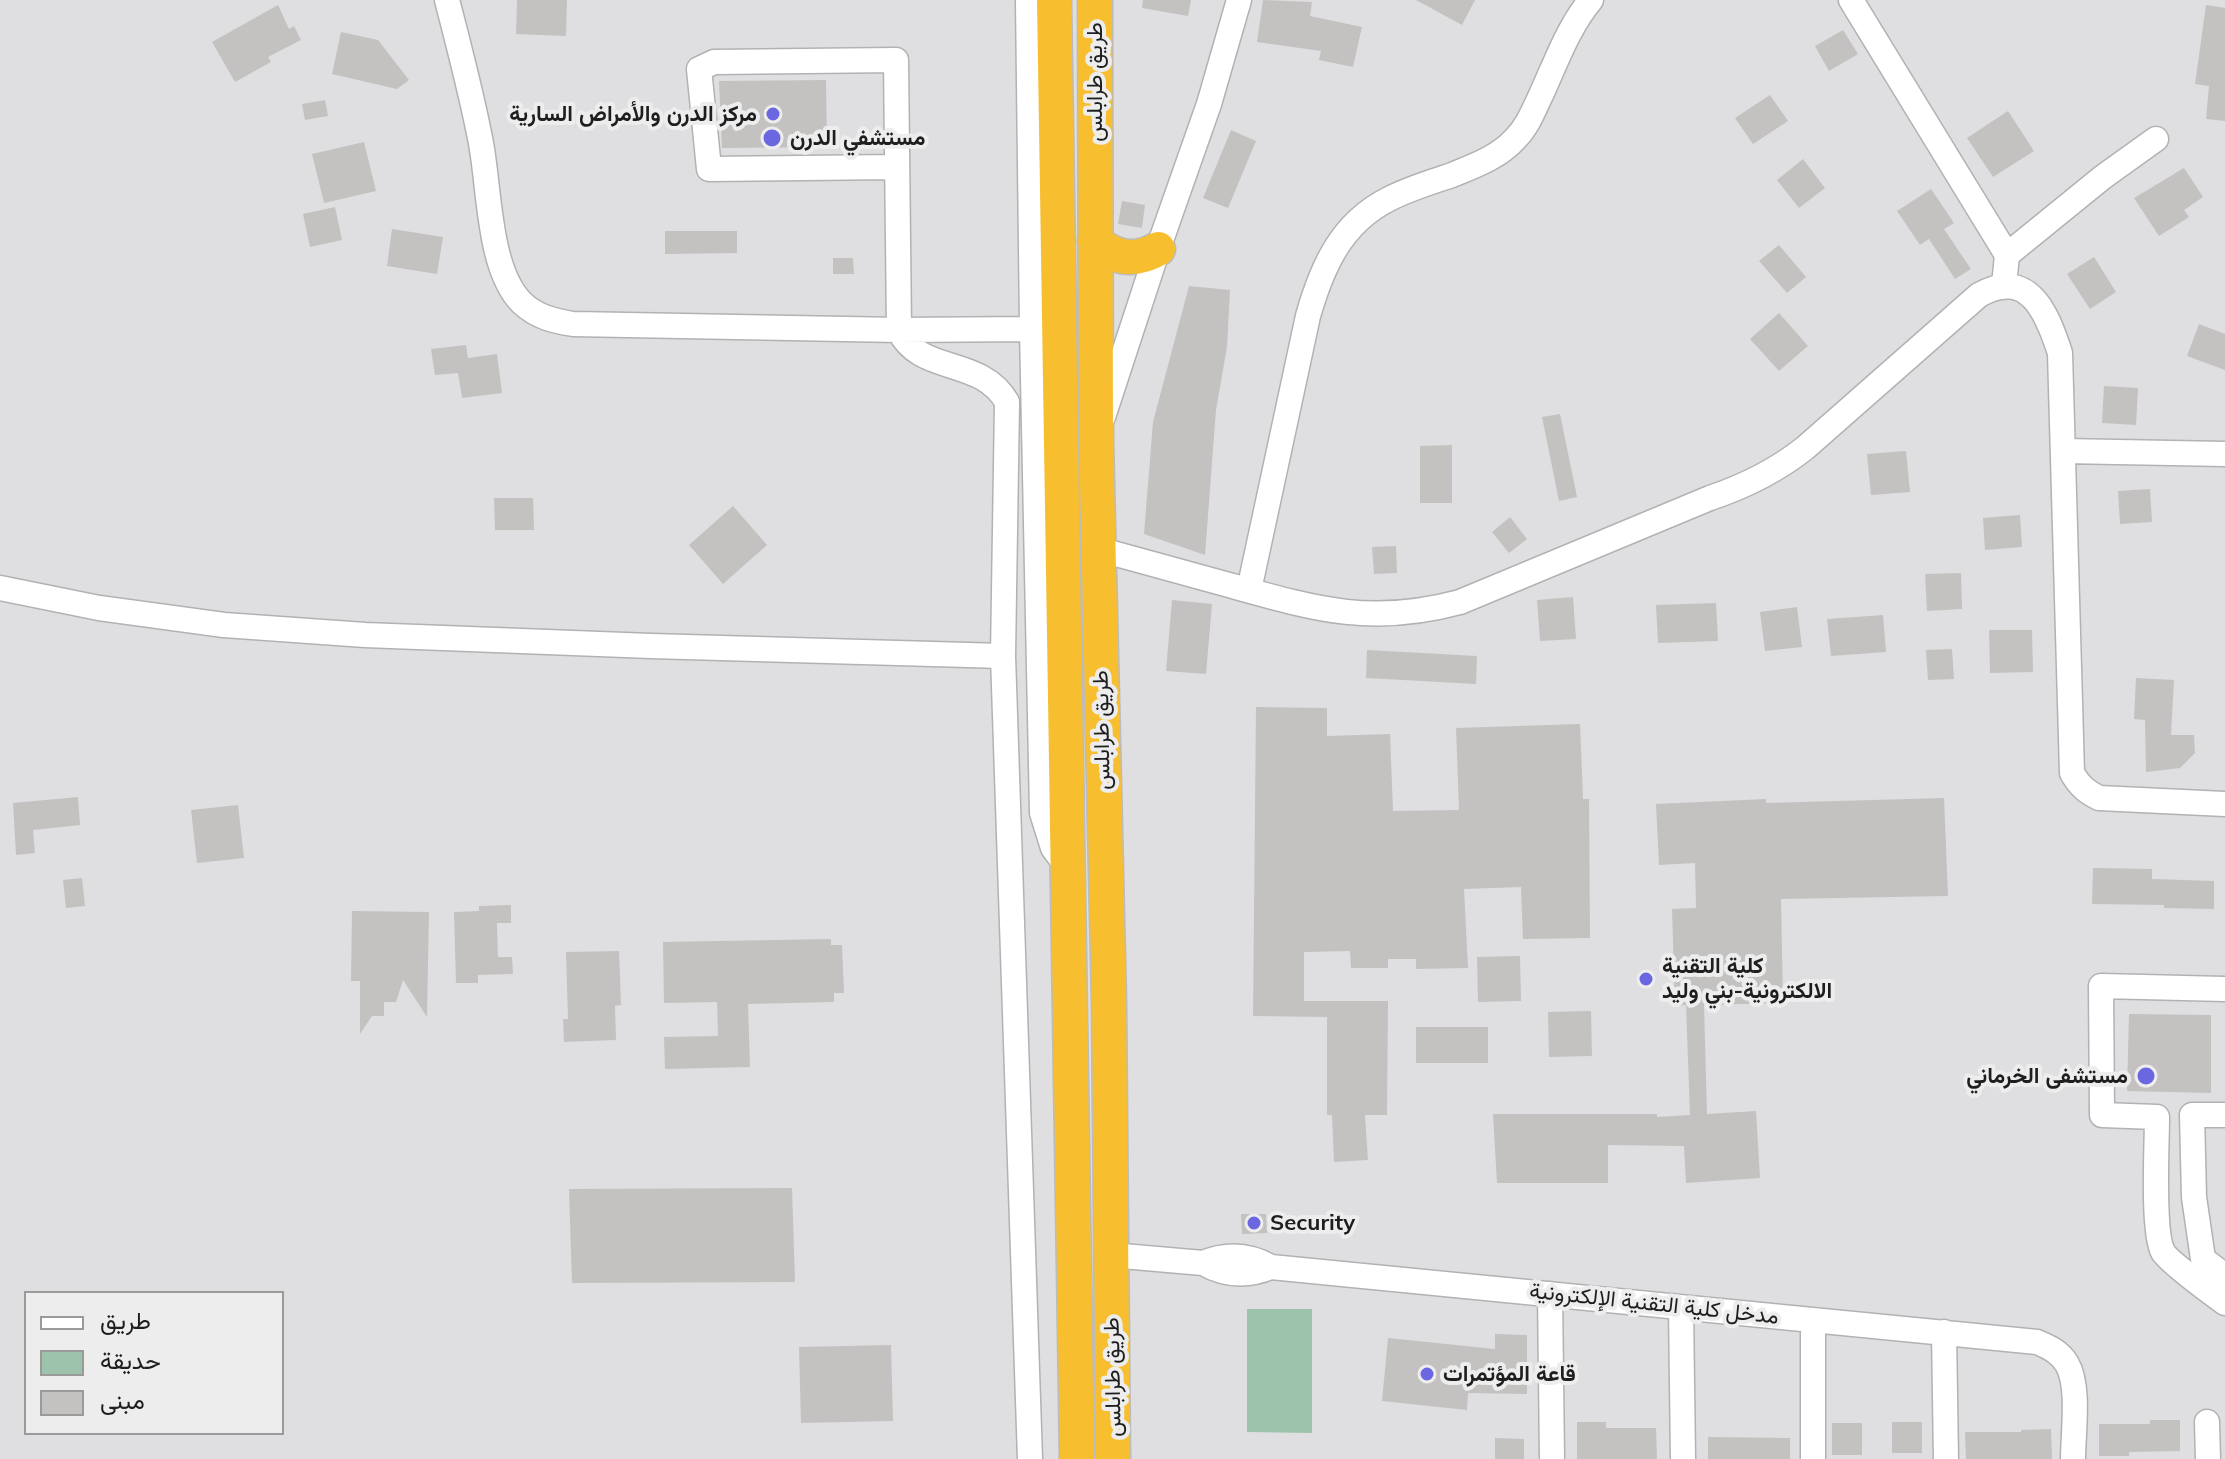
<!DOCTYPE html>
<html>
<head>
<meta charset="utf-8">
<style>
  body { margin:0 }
  #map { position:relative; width:2225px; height:1459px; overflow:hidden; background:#dfdfe1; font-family:Mulish,Vazirmatn,sans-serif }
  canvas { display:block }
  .legend { position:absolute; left:24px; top:1291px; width:260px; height:144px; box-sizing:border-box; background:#ededee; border:2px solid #9a9a9b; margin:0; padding:10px 14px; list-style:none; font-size:24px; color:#1e1e1e }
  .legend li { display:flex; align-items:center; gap:16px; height:40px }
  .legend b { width:40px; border:2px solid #9a9a9b }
</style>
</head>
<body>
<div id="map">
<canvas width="2225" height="1459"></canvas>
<ul class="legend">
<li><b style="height:10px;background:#fff"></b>طريق</li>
<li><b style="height:22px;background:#9dc3ac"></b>حديقة</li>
<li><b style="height:22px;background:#c3c2c0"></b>مبنى</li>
</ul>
</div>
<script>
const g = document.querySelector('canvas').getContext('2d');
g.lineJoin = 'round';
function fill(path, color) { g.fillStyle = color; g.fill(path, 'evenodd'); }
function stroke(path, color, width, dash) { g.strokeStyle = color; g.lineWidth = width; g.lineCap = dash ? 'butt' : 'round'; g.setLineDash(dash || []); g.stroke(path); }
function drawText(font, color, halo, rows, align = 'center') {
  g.font = font + ' Mulish,Vazirmatn,sans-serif'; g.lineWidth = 8; g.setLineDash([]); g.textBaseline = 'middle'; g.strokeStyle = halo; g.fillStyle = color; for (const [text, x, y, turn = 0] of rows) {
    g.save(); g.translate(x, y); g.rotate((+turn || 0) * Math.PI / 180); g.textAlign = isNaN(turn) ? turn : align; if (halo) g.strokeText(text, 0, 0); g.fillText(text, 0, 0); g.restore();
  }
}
const green = new Path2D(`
  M1247 1309H1312V1433L1247 1432Z`);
const building = new Path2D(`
  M517 0H567L566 36 516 34Z
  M1143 0H1191L1188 16 1142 8Z
  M1263 0 1312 2 1310 16 1362 27 1353 67 1319 60 1321 51 1257 42Z
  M1416 0H1475L1462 25Z
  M278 5 289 29 294 26 301 40 268 57 271 62 235 82 212 42Z
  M2206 5 2225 8V121L2206 119 2209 86 2195 84Z
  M1843 30 1858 54 1829 71 1815 46Z
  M341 32 378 40 409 80 397 89 332 74Z
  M826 80 827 147 722 148 719 81Z
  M1770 95 1788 121 1753 144 1735 118Z
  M325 100 328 116 305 120 302 104Z
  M2008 111 2034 151 1993 177 1967 138Z
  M1231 130 1256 141 1228 208 1203 198Z
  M364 142 376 191 324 203 312 154Z
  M1803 159 1825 188 1799 208 1777 180Z
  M2184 168 2203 197 2184 210 2189 217 2159 236 2134 198Z
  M1931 189 1954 223 1944 229 1971 269 1955 279 1929 239 1920 245 1897 211Z
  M1122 201 1145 205 1142 228 1118 224Z
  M335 207 342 240 310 247 303 214Z
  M392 229 443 237 437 274 387 266Z
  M665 231H737V253L665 254Z
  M1779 245 1806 277 1787 293 1759 261Z
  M2094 257 2116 292 2090 309 2067 274Z
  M833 258H853L854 274H833Z
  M1189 286 1230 290 1227 347 1216 410 1205 555 1144 534 1153 422Z
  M1779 313 1808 346 1779 371 1750 339Z
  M2199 324 2225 334V370L2187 356Z
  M466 345 468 358 497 354 502 393 462 398 458 373 435 375 431 349Z
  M2104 386 2138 388 2136 425 2102 423Z
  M1560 414 1577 497 1559 501 1542 417Z
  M1452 445V503H1420V446Z
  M1906 451 1910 492 1871 495 1867 454Z
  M2150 489 2152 522 2120 524 2118 491Z
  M494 498H533L534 530H495Z
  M733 506 767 545 723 584 689 545Z
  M2020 515 2022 547 1985 550 1983 518Z
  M1510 517 1527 539 1509 553 1492 532Z
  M1396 546 1397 573 1374 574 1372 547Z
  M1961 573 1962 609 1927 611 1925 574Z
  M1573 597 1576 639 1540 641 1537 600Z
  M1172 600 1212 604 1206 674 1166 671Z
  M1716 603 1718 641 1658 643 1656 605Z
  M1797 607 1802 647 1765 651 1760 612Z
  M1883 615 1886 652 1831 656 1827 619Z
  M1989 630H2032L2033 672 1990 673Z
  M1952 649 1954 679 1928 680 1926 650Z
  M1367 650 1477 656 1476 684 1366 678Z
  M2136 678 2174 680 2171 735H2194L2195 753 2180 768 2146 772 2145 720 2134 719Z
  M1256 707 1327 708V736L1390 734 1393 811 1459 810 1456 728 1580 724 1583 799H1589L1590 938 1523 939 1521 887 1464 889 1468 968 1416 969V959H1388V968H1351L1350 951 1304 952V1001H1388L1387 1115H1365L1368 1160 1334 1162 1332 1115H1327V1017L1253 1016Z
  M78 797 80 825 33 830 35 853 16 855 13 803Z
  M1944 798 1948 896 1781 899 1783 1003 1704 1005 1707 1114 1756 1111 1760 1178 1686 1183 1684 1146 1608 1145V1183H1497L1493 1114H1657V1117L1690 1115 1686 1005 1675 1006 1672 909 1696 908 1695 863 1659 865 1656 804 1766 799V803Z
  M238 805 244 858 197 863 191 810Z
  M2093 868 2152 869V879L2214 881V909L2164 908V905L2092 904Z
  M82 878 85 906 66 908 63 880Z
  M511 905V923H497L498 957H512L513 974 478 975V983H456L454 912 479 911V906Z
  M352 911 429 912 427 1017 403 980 396 1002H384V1016H372L360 1034V981H351Z
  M831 939V945H842L844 993H834V1002L748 1004 750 1067 665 1069 664 1037 718 1036 717 1002 664 1003 663 942Z
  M619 951 621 1005 615 1006 616 1040 564 1042 563 1019H568L566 952Z
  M1520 956 1521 1001 1478 1002 1477 957Z
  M1591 1011 1592 1056 1549 1057 1548 1012Z
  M2129 1014 2211 1015V1093L2127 1091Z
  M1416 1027H1488V1063H1416Z
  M792 1188 795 1282 572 1283 569 1189Z
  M1241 1214H1266L1267 1233 1242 1234Z
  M1495 1334 1527 1335V1394L1468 1393 1467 1410 1382 1401 1388 1338 1495 1349Z
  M891 1345 893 1421 801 1423 799 1347Z
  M2150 1420H2180V1451L2129 1452V1456H2099V1424H2150Z
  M1577 1422H1606V1428H1656L1657 1459H1577Z
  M1892 1422H1922V1453H1892Z
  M1832 1423H1862V1455H1832Z
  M2051 1429 2052 1459H1966L1965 1432H2021V1430Z
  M1708 1437 1790 1438V1459H1708Z
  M1495 1438 1524 1439V1459H1495Z`);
const minor = new Path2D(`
  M447 0C459 46 471 92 480 138 490 185 487 268 522 303 537 317 554 321 573 324L899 330 1032 329
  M1028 0 1032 329 1042 813 1053 848 1067 867
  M1851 0 2007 255 2004 285
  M896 167 709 169 699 69 714 62 896 60 899 330C919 375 981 356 1007 402L1003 656 1030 1459
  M2007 255 2103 177 2156 139
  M1103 417 1158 249 1209 104 1239 0
  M2063 451 2225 454
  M1098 549C1142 561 1186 573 1229 585 1315 609 1371 626 1460 602L1710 498C1746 486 1776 471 1805 448L1979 295C2029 267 2047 313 2060 353L2072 773C2079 785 2086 792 2099 798L2225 804
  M0 588 99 608 224 625 365 635 651 646 1003 656
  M1249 590 1308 316C1322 267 1341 223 1389 199 1408 189 1431 182 1452 175 1474 166 1499 157 1515 139 1527 127 1533 112 1540 97 1555 65 1568 27 1591 0
  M2225 989 2101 986 2102 1115 2157 1117C2157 1144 2152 1232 2163 1252 2168 1261 2214 1295 2225 1303
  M2225 1115H2192L2194 1197 2203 1259 2225 1276
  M1111 1255 1203 1263C1226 1276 1247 1277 1271 1267
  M1203 1263C1227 1253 1248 1254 1271 1267L2037 1342C2049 1347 2060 1352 2067 1364 2080 1386 2073 1433 2073 1459
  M1550 1294 1552 1459
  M1681 1307 1683 1459
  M1813 1320V1459
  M1944 1332 1946 1459
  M2207 1422 2208 1459`);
const highway = new Path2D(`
  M1054 0 1077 1459
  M1095 0 1096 438 1109 1002 1113 1459
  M1095 241C1115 259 1135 262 1158 249`);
const markers = [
  [773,114,8,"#6b67e1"],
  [772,138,10,"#6b67e1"],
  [1646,979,8,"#6b67e1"],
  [2146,1076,10,"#6b67e1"],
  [1254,1223,8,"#6b67e1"],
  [1427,1374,8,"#6b67e1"]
];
const streetNames = [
  ["طريق طرابلس",1095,82,-90],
  ["طريق طرابلس",1102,730,-91],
  ["مدخل كلية التقنية الإلكترونية",1654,1304,6],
  ["طريق طرابلس",1113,1377,-91]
];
const poiNames = [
  ["مركز الدرن والأمراض السارية",757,114,"right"],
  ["مستشفي الدرن",790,138],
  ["كلية التقنية",1662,966],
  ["الالكترونية-بني وليد",1662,991],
  ["مستشفى الخرماني",2128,1076,"right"],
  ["Security",1270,1223],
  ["قاعة المؤتمرات",1443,1374]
];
fill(green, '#9dc3ac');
fill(building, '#c3c2c0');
stroke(minor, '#b2b2b4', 27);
stroke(highway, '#bcbcbc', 37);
stroke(minor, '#fff', 24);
stroke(highway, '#f7bf30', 34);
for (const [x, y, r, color] of markers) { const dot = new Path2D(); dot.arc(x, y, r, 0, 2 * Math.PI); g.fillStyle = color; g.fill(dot); stroke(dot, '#ededee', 3); }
drawText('22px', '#1e1e1e', '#ededee', streetNames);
drawText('bold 22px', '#1e1e1e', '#ededee', poiNames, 'left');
</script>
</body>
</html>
